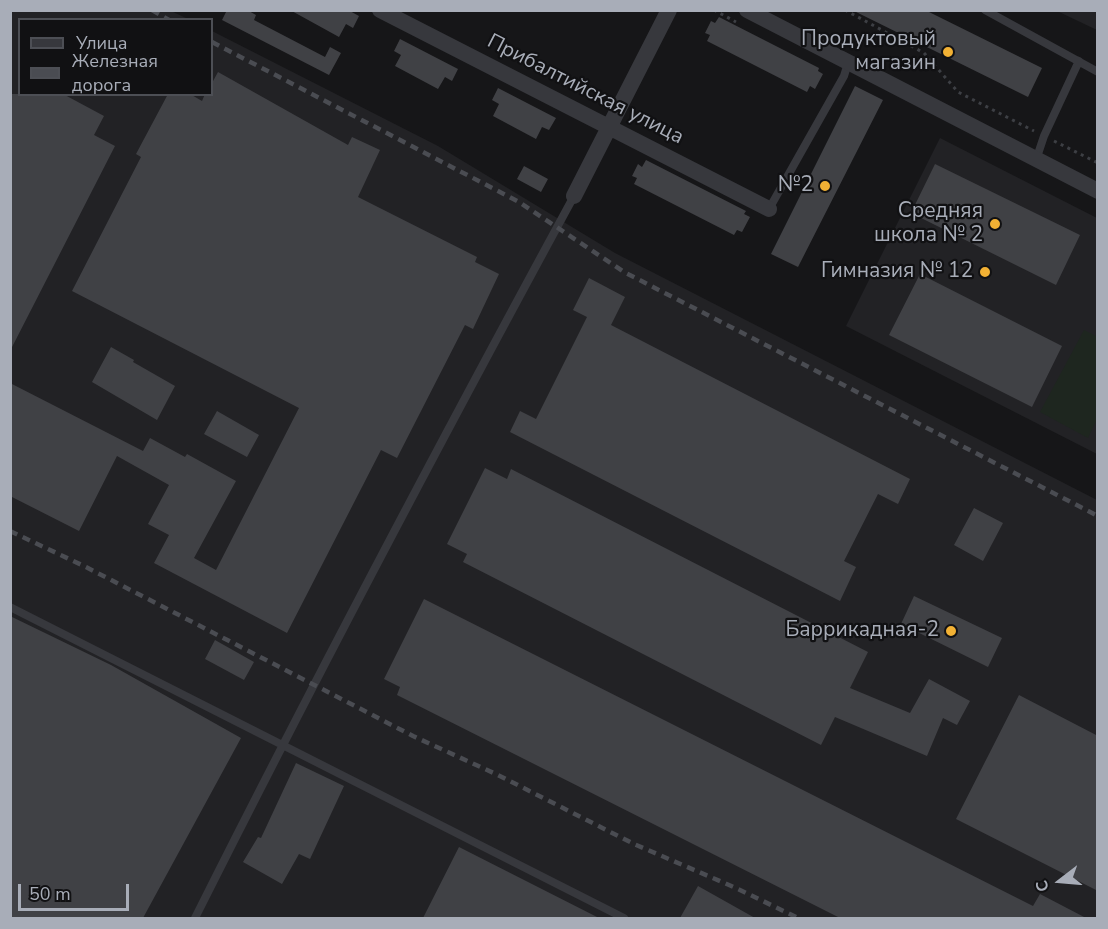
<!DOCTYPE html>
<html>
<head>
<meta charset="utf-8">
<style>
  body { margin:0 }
  #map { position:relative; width:1108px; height:929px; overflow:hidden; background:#161618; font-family:"Nunito Sans",sans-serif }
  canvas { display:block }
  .frame { position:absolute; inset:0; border:12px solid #a8adb8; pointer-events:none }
  .legend { position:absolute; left:18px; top:18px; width:195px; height:78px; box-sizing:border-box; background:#111113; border:2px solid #4d4f55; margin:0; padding:8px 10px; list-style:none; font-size:18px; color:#a8adb8 }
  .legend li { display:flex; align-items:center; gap:12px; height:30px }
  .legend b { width:30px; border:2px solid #4d4f55 }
  .north { position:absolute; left:1030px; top:851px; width:60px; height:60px; -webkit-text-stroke:4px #111113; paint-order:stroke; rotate:254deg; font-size:16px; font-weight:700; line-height:24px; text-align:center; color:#a8adb8 }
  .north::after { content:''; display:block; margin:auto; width:21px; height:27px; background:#a8adb8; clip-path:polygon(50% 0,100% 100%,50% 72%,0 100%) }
  .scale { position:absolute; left:18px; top:884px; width:111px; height:27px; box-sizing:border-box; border:3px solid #a8adb8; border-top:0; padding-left:8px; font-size:18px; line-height:21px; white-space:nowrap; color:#a8adb8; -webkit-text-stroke:4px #111113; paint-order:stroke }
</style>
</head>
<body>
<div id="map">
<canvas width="1108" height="929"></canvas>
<div class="frame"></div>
<ul class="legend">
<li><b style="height:8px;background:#37383d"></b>Улица</li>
<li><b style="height:8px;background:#4a4c52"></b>Железная дорога</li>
</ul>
<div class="north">С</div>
<div class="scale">50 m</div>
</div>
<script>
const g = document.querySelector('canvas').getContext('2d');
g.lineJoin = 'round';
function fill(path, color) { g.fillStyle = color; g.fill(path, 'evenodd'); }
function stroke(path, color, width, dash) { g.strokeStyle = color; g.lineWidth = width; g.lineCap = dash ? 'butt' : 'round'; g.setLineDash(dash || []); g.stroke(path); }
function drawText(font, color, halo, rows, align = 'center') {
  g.font = font + ' "Nunito Sans",sans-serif'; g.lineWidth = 4.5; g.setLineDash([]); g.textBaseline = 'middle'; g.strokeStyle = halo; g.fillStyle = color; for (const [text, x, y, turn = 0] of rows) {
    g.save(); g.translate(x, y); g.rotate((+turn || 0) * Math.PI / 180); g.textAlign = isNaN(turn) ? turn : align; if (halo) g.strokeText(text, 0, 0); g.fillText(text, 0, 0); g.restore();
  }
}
const built = new Path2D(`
  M10 11H171L188 19 20 20V94H212V31L438 146 615 253 1097 500V918H11Z
  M1057 11H1097V30Z
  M940 138 1097 218V454L846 326Z`);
const green = new Path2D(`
  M1084 330 1098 337 1097 419 1088 438 1040 412Z`);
const building = new Path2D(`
  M227 10H247L256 15 254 20 325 57 330 47 341 53 329 75 222 20Z
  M290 10H348L359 16 353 28 346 24 339 37Z
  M852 10H925L1042 68 1028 97Z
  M719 17 819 68 818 71 823 74 815 89 810 86 807 92 707 41 710 35 705 33 711 21 715 23Z
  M400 39 458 69 452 81 445 77 438 89 395 66 401 55 394 51Z
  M218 72 348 145 352 137 380 150 358 197 477 257 475 262 499 274 473 329 465 325 397 458 381 450 287 633 154 563 169 535 148 524 169 485 117 456 79 531 10 496V383L143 451 150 438 185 457 187 454 236 481 194 558 216 570 299 408 72 291 141 157 136 154 168 94H190L202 101 205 94H212V83Z
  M855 86 883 100 798 267 771 254Z
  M498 88 556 118 549 130 542 127 536 139 493 116 499 104 492 100Z
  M10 94H63L104 116 94 135 115 146 10 351Z
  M646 160 746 211 744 214 750 217 742 232 737 230 734 235 634 184 637 178 632 176 638 164 642 167Z
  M935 164 1080 235 1056 285 911 213Z
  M524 166 548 179 541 192 517 179Z
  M920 274 1062 346 1032 407 889 335Z
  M589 278 625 297 611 325 910 479 898 504 878 494 844 561 856 567 840 601 510 432 520 411 536 419 587 317 573 310Z
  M111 347 134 360 133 362 175 386 157 420 92 382Z
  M217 411 259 435 247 457 204 434Z
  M485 468 507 479 511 469 868 652 850 688 910 713 929 679 970 701 957 725 943 718 927 756 835 717 821 745 463 562 467 554 447 544Z
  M974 508 1003 523 983 561 954 545Z
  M914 596 1002 638 988 667 901 624Z
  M424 599 1033 906 1040 894 1086 918H840L397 695 400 687 384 679Z
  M10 616 111 665 241 738 143 918H10Z
  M215 640 254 662 244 680 205 659Z
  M1019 695 1098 736V891L956 819Z
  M296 763 344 786 310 859 299 854 282 884 243 862 258 837 261 838Z
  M459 847 599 918H423Z
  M698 886 755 918H680Z`);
const path = new Path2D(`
  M714 10 736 22
  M845 10 924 53 958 92 1034 131
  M1054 141 1098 163`);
const lane = new Path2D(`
  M985 10 1098 72
  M1036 160 1044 136 1079 61
  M769 209 844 76 848 63
  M10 607 624 918
  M195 918C317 675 444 435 574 196`);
const street = new Path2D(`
  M380 10 769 209
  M747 10 1098 191
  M574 196 669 10`);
const rail = new Path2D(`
  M152 10 169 20
  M212 42 519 202 624 272 1098 516
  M10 531 86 567 413 736 498 775 634 844 736 888 798 918`);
const markers = [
  [948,52,6,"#f2b134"],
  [825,186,6,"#f2b134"],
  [995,224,6,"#f2b134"],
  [985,272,6,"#f2b134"],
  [951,631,6,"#f2b134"]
];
const poiNames = [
  ["Продуктовый",936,40],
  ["магазин",936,64],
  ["№2",813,186],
  ["Средняя",983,212],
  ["школа № 2",983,236],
  ["Гимназия № 12",973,272],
  ["Баррикадная-2",939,631]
];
const streetNames = [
  ["Прибалтийская улица",585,90,27]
];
fill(built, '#222225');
fill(green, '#1e261f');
fill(building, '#404145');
stroke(path, '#3d3f44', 3, [3, 4.5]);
stroke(lane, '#37383d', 8);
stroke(street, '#37383d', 16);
stroke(rail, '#4a4c52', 4.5, [8, 6]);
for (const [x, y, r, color] of markers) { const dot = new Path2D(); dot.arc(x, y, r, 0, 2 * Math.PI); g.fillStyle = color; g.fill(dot); stroke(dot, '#111113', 2); }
drawText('21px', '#a8adb8', '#111113', poiNames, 'right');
drawText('21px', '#a8adb8', '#111113', streetNames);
</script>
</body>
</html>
